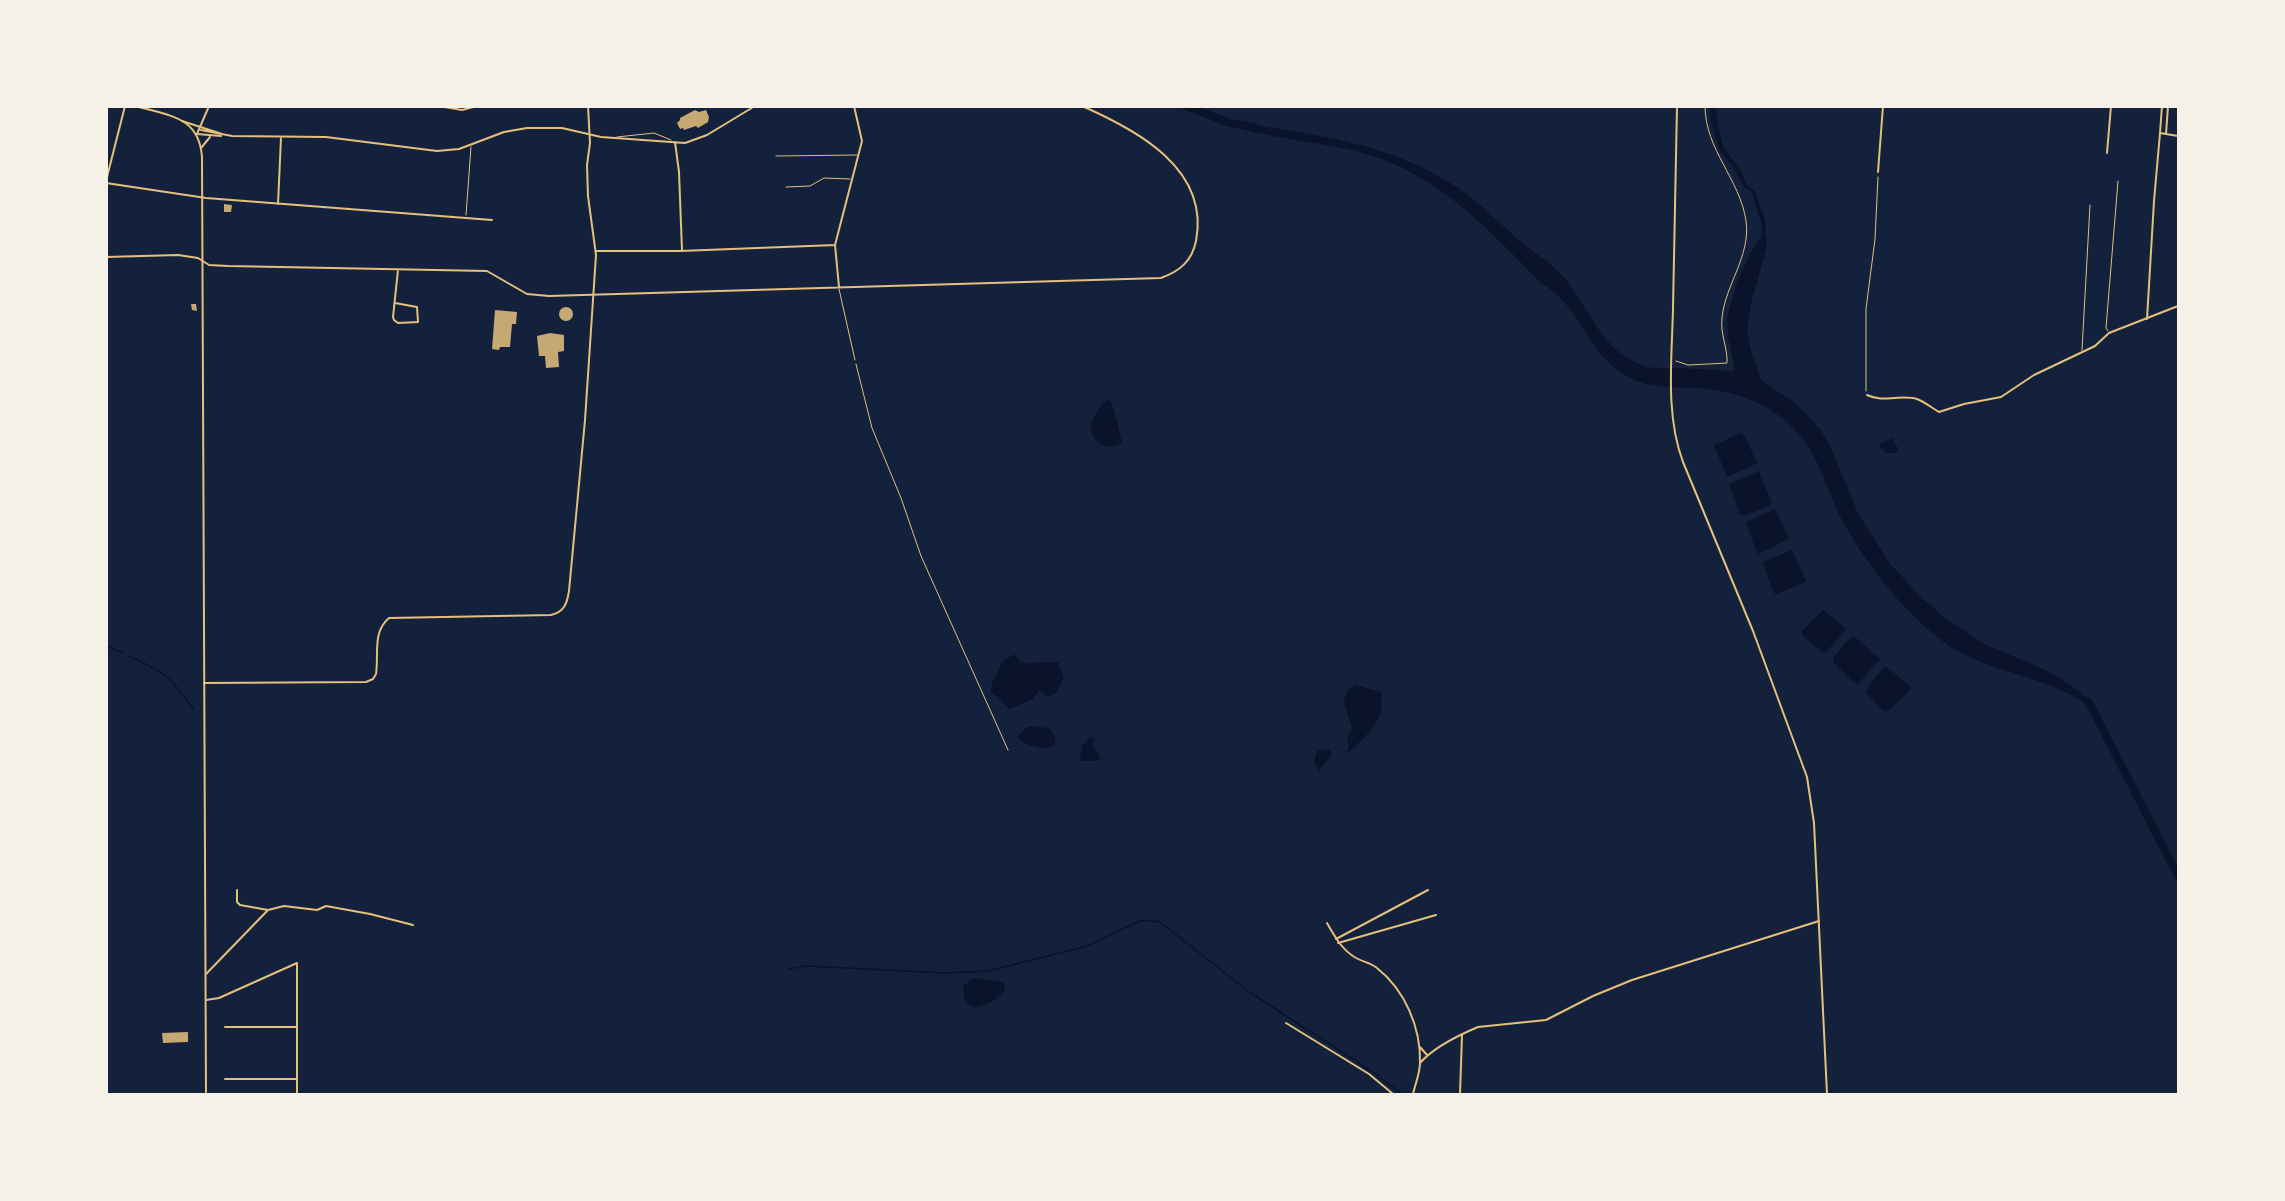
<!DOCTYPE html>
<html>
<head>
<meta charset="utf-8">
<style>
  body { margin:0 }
  #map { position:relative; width:2285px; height:1201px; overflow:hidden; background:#14213d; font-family:"IBM Plex Sans",sans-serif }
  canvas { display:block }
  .frame { position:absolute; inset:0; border:108px solid #f6f1e7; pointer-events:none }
</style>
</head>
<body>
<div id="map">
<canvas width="2285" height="1201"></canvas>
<div class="frame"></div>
</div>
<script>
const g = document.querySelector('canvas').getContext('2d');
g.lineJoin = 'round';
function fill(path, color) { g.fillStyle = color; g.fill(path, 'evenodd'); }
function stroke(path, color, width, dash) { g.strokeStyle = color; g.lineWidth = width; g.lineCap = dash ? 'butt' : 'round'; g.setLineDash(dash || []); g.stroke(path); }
const water = new Path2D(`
  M1710 107H1716L1718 126 1723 146 1741 170 1747 185 1755 191 1765 219 1767 247 1751 303 1747 331 1750 347 1761 380 1798 405 1819 428 1830 445 1857 511 1871 534 1891 565 1922 598 1945 618 1984 644 2048 671 2078 690 2092 703 2093 710C2084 700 2073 696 2061 690 2024 673 1973 666 1941 640 1900 607 1866 565 1841 518 1826 489 1820 457 1797 432 1771 403 1733 390 1695 388 1672 387 1646 388 1626 376 1594 357 1586 326 1563 301 1555 292 1543 285 1534 276 1487 227 1437 176 1370 155 1328 142 1284 141 1242 129L1243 123C1320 136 1387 142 1455 186 1477 200 1494 218 1514 236 1530 251 1552 262 1566 280 1589 309 1602 349 1639 364 1652 370 1665 368 1679 368 1697 369 1716 370 1734 371L1735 369 1728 337 1727 318 1737 282 1751 252 1761 237 1762 226 1751 191 1744 188 1734 169 1720 151 1711 122Z
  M1109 399C1114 405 1120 434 1122 442 1110 454 1089 440 1091 427 1092 418 1101 402 1109 399Z
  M1741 433 1745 436 1757 463 1727 477 1714 445Z
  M1892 438 1899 450 1895 453H1886L1880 447 1881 443Z
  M1759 471 1772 503 1769 506 1744 516 1739 513 1730 486 1731 483Z
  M1775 509 1789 539 1759 554 1756 551 1746 522Z
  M1792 550 1806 580 1804 583 1776 594 1773 592 1763 562Z
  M1823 610 1845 628V631L1826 652H1822L1802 635V631Z
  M1854 636 1880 659 1858 684 1854 683 1833 662V658L1850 638Z
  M1014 654 1021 663 1058 662 1064 678 1056 693 1047 697 1039 690 1033 699 1010 709 991 692C991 678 998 676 1001 663Z
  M1884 667 1888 668 1910 686V690L1888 711H1884L1866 693V690Z
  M1356 685 1381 692C1381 697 1382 702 1382 707 1380 724 1359 744 1346 754L1349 746 1347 737 1352 728 1344 701 1347 691Z
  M1029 726 1049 728 1055 736V744L1046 749C1035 746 1025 746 1018 737L1022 731Z
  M1090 737 1095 739 1092 745 1101 758 1096 761H1080L1082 746Z
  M1329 749 1333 753 1319 771 1314 762 1317 751Z
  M973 978 1004 982 1005 989C998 1000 986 1006 973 1007L965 1002 963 986Z`);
const stream = new Path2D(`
  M106 646 123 653
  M129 656C164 672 171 677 193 709
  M788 969 806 966 945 973 988 971 1087 946 1142 920 1160 922 1249 992 1373 1072 1402 1094`);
const river = new Path2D(`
  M1186 106 1230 123 1254 127
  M2087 701 2093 710 2178 876`);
const building = new Path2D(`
  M695 110 699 112 706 110 709 117 708 122 698 128 696 126 684 130 683 128 680 129 677 123 680 120V118Z
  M224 204 232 205 231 212H224Z
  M191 304H196L197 311 192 310Z
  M559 314a7 7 0 1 1 14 0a7 7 0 1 1-14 0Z
  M495 310 517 312 516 324H512L510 347H500L499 350 492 349Z
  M550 333 564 335V351L558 352 559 367 546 368 545 356H539L537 336Z
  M188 1032V1042L163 1043 162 1033Z`);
const path = new Path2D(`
  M1676 361 1688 365 1727 363C1728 349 1720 334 1722 318 1725 285 1751 256 1746 221 1740 179 1705 150 1705 106
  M856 364 872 428 901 498 921 556 1008 750
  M1866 391V309L1875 239 1878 177`);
const service = new Path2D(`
  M617 137 654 133 671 140
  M776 156 857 155
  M786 187 810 186 824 178 850 179
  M466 215 471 147
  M839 289 855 360
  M2108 331 2106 328 2118 181
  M2082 350 2090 205`);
const minor = new Path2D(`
  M439 106 462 110 477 106
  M2162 106 2160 133 2178 136
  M182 121 222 134
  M201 130 232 136 326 137 437 151 459 149 504 132 527 128H562L601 137 685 143 707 135 755 106
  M197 134 209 106
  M197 134 221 136
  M2166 134 2168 106
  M675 142 679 172 682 250
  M201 148 210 137
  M2107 153 2111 106
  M1878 172 1883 106
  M106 181 125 106
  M106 183 206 198 492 220
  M278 204 281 138
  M596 251H680L835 245
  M106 257 178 255 198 258 209 265 228 266 487 271 527 294 549 296 1161 278C1180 271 1192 261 1196 241 1210 169 1137 130 1082 106
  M839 287 835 245 862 141 854 106
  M395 303 417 307 418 322 398 323 394 320 393 317 398 270
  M2147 319 2154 201 2160 133
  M1867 395C1883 403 1900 394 1917 399 1925 402 1932 408 1939 412L1964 404 2001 397 2034 375 2095 346 2109 333 2178 306
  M204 683 366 682 373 679 376 674C379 655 372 632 389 618L551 615C564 612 567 604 569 591L585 420 596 255 588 196 587 165 590 143 588 106
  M237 890V902L240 905 268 910
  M1327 923C1335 937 1342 950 1356 958 1363 962 1371 963 1377 968 1405 990 1421 1028 1420 1063 1420 1073 1415 1085 1413 1094
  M1336 939 1428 890
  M1338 943 1436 915
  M206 974 268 910 284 906 317 910 326 906 370 914 413 925
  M206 1000 219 998 297 963V1094
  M1286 1023 1369 1074 1393 1094
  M225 1027H297
  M1420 1047 1427 1055
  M1420 1063C1434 1047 1459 1035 1478 1027L1546 1020 1593 996 1632 980 1819 921
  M225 1079H297
  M1460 1094 1462 1035`);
const tertiary = new Path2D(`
  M136 106C169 116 199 116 202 157L206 1094
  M1677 106C1676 174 1674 241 1673 308 1672 359 1665 414 1683 462L1753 631 1807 777 1814 823 1827 1094`);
fill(water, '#0b132b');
stroke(stream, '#0b132b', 1.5);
stroke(river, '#0b132b', 8);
fill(building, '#c6a872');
stroke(path, '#e5c07b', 1);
stroke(service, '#e5c07b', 1);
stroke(minor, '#e5c07b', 2);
stroke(tertiary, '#e5c07b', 2);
</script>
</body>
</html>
